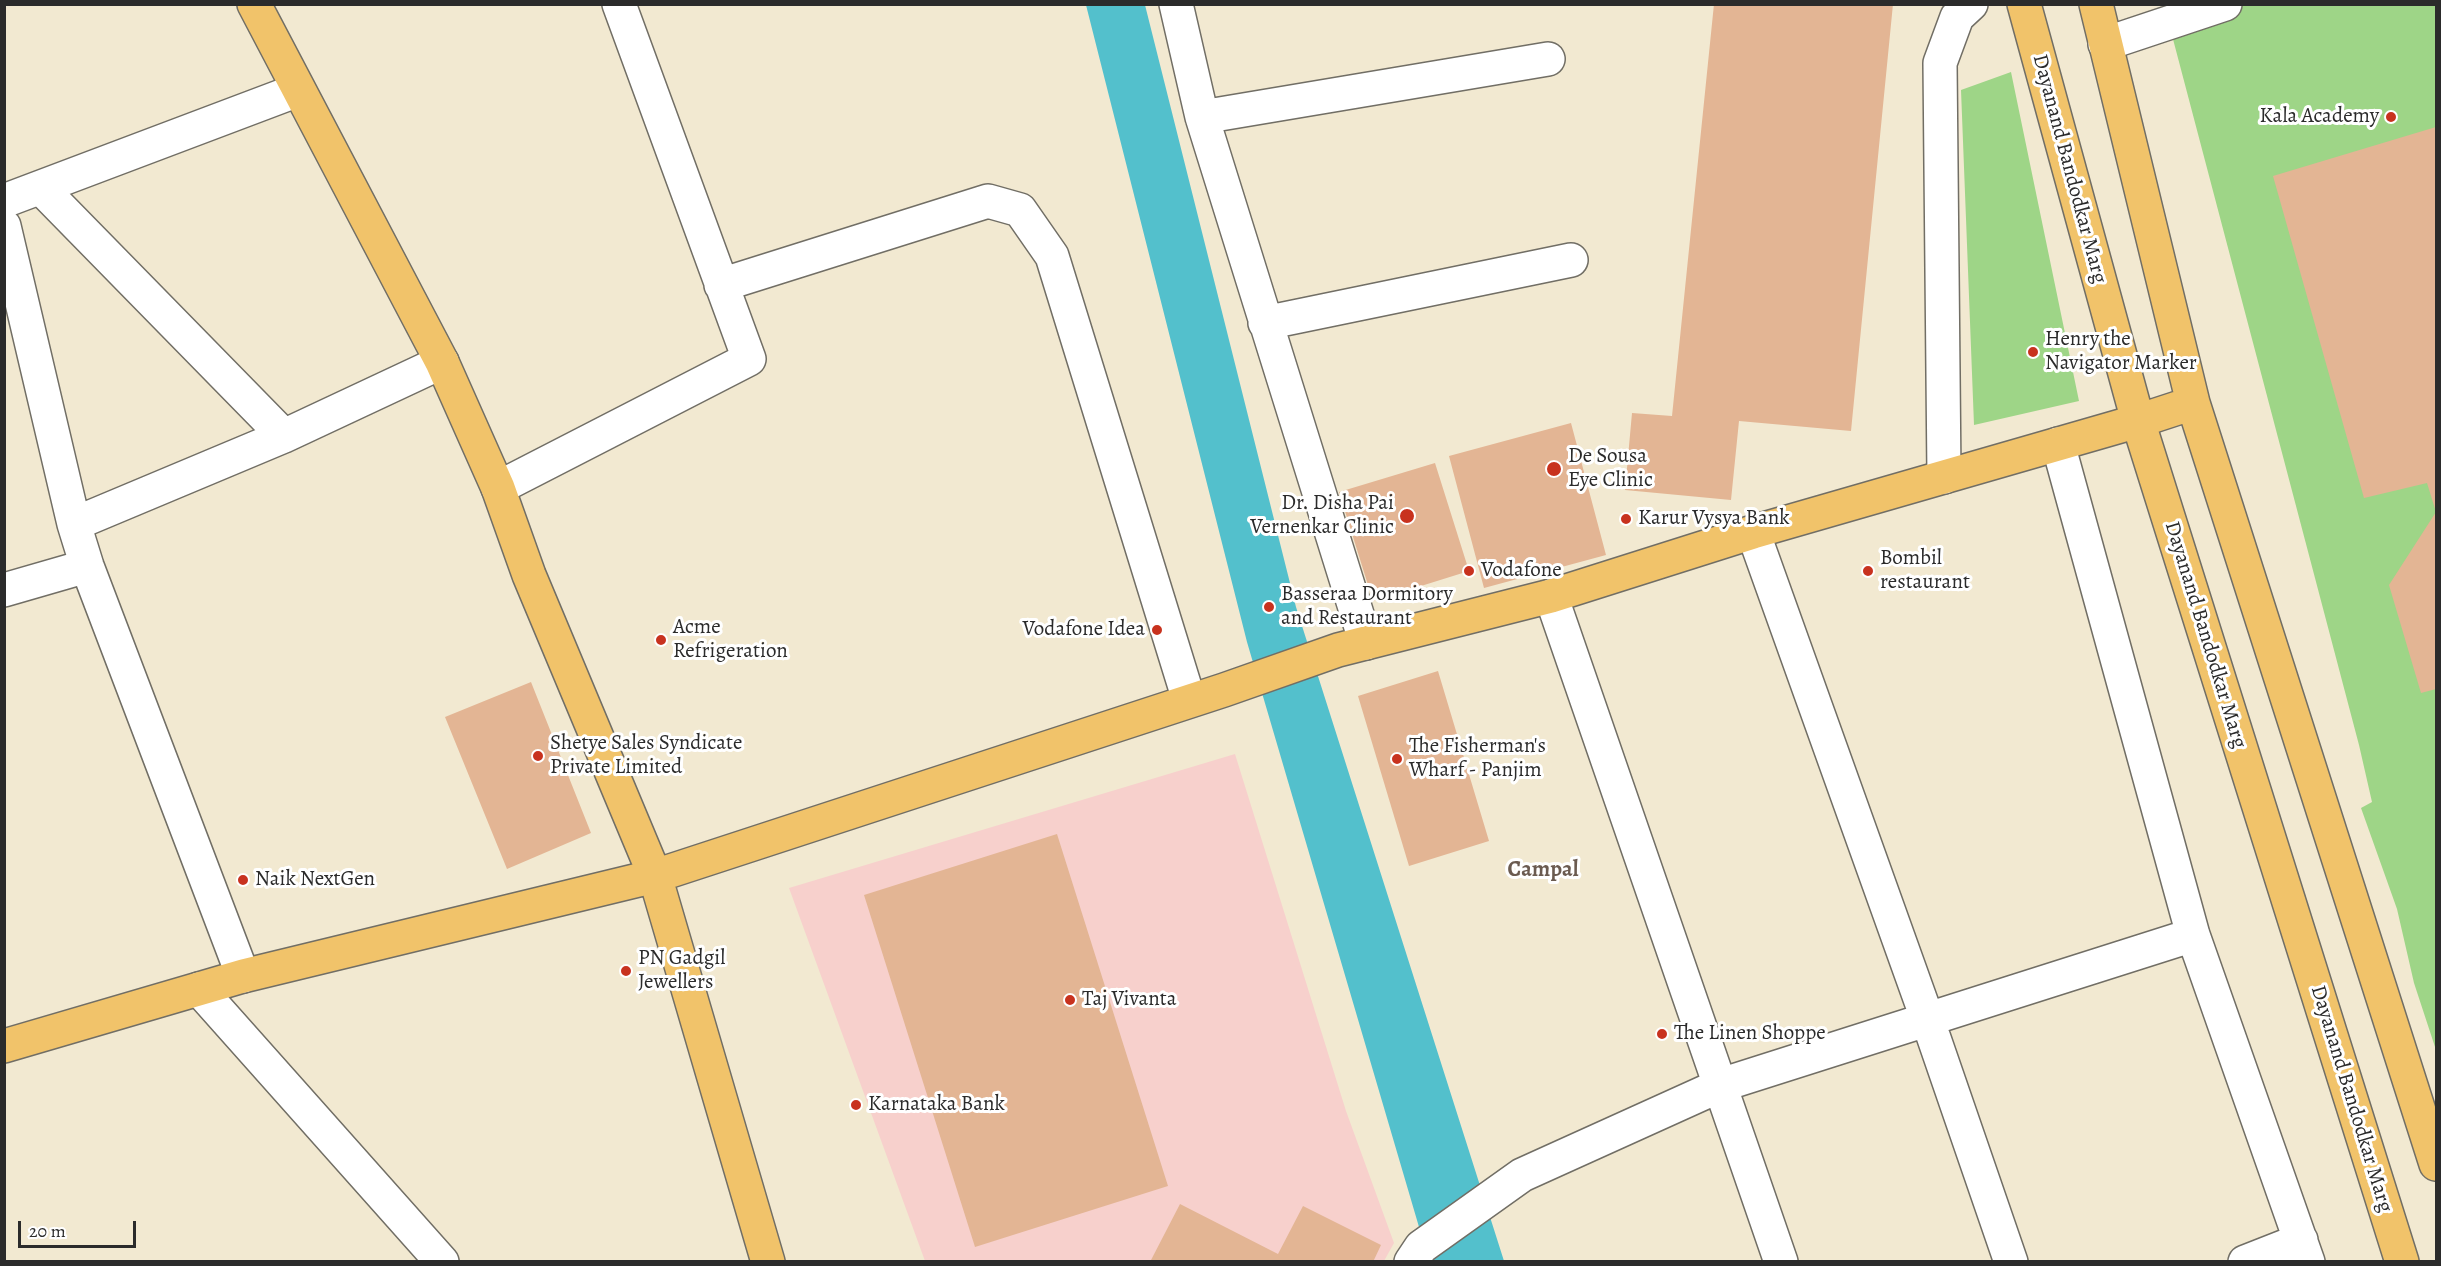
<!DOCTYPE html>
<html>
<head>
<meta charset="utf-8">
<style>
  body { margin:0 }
  #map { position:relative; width:2441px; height:1266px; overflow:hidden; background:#f2e9d1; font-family:Alegreya,serif }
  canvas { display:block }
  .frame { position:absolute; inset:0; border:6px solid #2b2b2b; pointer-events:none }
  .scale { position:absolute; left:18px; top:1221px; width:118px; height:27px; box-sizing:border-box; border:3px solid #2b2b2b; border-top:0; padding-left:8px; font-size:18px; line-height:21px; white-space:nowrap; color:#2b2b2b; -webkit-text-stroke:4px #fff; paint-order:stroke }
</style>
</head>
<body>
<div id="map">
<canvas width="2441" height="1266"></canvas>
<div class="frame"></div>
<div class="scale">20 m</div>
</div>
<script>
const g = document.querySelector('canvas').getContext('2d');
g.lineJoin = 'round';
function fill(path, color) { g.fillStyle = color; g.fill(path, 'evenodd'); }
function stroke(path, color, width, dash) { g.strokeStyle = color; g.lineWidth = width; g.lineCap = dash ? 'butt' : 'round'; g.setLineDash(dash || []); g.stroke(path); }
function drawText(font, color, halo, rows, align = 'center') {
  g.font = font + ' Alegreya,serif'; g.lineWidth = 6; g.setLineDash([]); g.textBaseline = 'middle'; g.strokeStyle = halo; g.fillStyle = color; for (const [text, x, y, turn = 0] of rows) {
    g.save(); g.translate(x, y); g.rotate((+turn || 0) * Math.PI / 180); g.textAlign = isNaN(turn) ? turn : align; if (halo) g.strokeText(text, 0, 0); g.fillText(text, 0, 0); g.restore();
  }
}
const built = new Path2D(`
  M1235 754 1346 1111 1394 1243 1384 1261H925L789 888Z`);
const green = new Path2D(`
  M2164 5H2436V1050L2414 983 2397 909 2361 808 2372 802 2359 745Z
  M2011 72 2079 401 1974 425 1961 90Z`);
const water = new Path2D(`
  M1086 5H1145L1296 607 1504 1261H1429L1247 642Z`);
const building = new Path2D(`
  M1714 4H1893L1851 431 1739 421 1731 500 1625 490 1632 413 1672 416Z
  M2436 127V689L2421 693 2389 585 2436 512 2427 483 2364 498 2273 176Z
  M1571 423 1606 555 1484 588 1449 456Z
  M1435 463 1469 571 1373 601 1339 492Z
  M1438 671 1489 841 1409 866 1358 696Z
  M531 682 591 833 507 869 445 717Z
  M1057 834 1168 1186 975 1247 864 895Z
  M1180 1204 1278 1254 1303 1206 1381 1245 1373 1262H1150Z`);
const minor = new Path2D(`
  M1176 4 1202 117 1366 643
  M2105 44 2225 4
  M1202 117 1548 59
  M41 188 284 436
  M4 201 298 90
  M4 226 74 524
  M721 285 988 201 1020 210 1052 256 1189 700
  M1265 323 1571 260
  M2058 444 2193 935 2308 1262
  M1944 477 1940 63 1957 17 1971 4
  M498 488 749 359 619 4
  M1753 532 1927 1018 2011 1262
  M4 590 87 566
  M1551 596 1781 1262
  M243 976 87 566 74 524 284 436 442 362
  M199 989 442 1262
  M1411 1262 1421 1247 1522 1175 1721 1085 2193 935
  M2245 1262 2301 1240`);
const major = new Path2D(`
  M254 4 442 362 498 488 529 575 655 876 768 1262
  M2024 4 2138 421 2402 1262
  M2096 4 2193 403 2436 1164
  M4 1046 243 976 655 876 1224 690 1338 650 1551 596 1753 532 2138 421 2193 403`);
const markers = [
  [2391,117,6,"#c8321e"],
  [2033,352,6,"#c8321e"],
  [1554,469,8,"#c8321e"],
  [1407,516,8,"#c8321e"],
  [1626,519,6,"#c8321e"],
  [1469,571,6,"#c8321e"],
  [1868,571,6,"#c8321e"],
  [1269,607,6,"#c8321e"],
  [1157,630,6,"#c8321e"],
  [661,640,6,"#c8321e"],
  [538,756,6,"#c8321e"],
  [1397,759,6,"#c8321e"],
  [243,880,6,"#c8321e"],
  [626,971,6,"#c8321e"],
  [1070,1000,6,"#c8321e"],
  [1662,1034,6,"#c8321e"],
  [856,1105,6,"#c8321e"]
];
const poiNames = [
  ["Kala Academy",2379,117,"right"],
  ["Henry the",2045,340],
  ["Navigator Marker",2045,364],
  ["De Sousa",1568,457],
  ["Eye Clinic",1568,481],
  ["Dr. Disha Pai",1394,504,"right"],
  ["Vernenkar Clinic",1394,528,"right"],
  ["Karur Vysya Bank",1638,519],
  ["Bombil",1880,559],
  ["restaurant",1880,583],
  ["Vodafone",1481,571],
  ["Basseraa Dormitory",1281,595],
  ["and Restaurant",1281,619],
  ["Acme",673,628],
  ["Refrigeration",673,652],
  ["Vodafone Idea",1145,630,"right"],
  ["Shetye Sales Syndicate",550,744],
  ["Private Limited",550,768],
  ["The Fisherman's",1409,747],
  ["Wharf - Panjim",1409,771],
  ["Naik NextGen",255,880],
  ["PN Gadgil",638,959],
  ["Jewellers",638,983],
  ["Taj Vivanta",1082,1000],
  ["The Linen Shoppe",1674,1034],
  ["Karnataka Bank",868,1105]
];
const streetNames = [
  ["Dayanand Bandodkar Marg",2069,169,75],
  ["Dayanand Bandodkar Marg",2205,635,73],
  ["Dayanand Bandodkar Marg",2351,1099,73]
];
const neighbourhoodNames = [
  ["Campal",1543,871]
];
fill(built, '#f7d0cc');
fill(green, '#9ed587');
fill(water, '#53c0cc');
fill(building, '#e3b594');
stroke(minor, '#716e65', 36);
stroke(major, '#716e65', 36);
stroke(minor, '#fff', 33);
stroke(major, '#f1c36a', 33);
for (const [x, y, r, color] of markers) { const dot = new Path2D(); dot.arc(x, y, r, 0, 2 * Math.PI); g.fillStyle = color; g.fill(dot); stroke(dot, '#fff', 2); }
drawText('21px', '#2b2b2b', '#fff', poiNames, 'left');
drawText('21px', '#2b2b2b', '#fff', streetNames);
drawText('bold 22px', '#6b5b50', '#fff', neighbourhoodNames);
</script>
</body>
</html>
